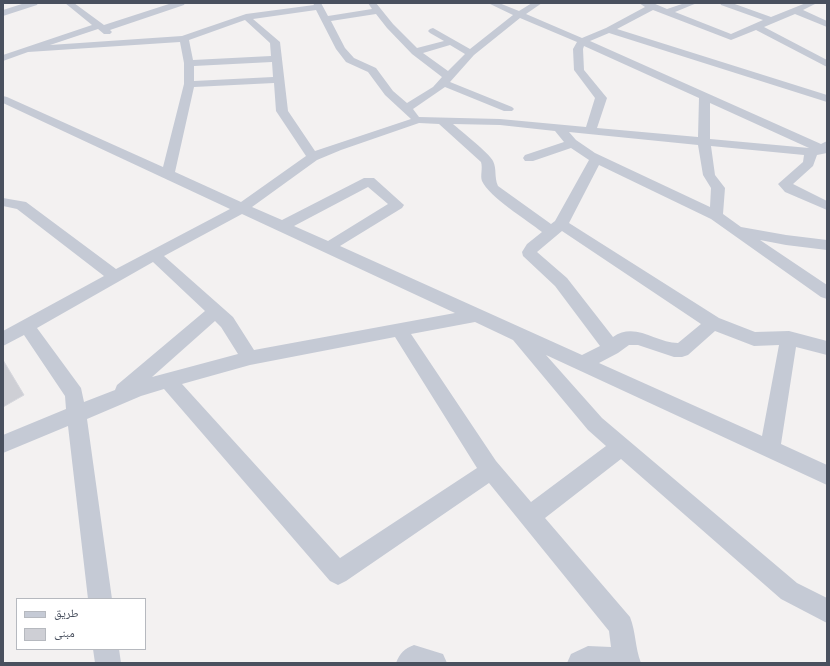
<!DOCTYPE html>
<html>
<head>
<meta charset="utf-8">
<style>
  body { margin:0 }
  #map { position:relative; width:830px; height:666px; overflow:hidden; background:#f3f1f1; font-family:Barlow,"Noto Naskh Arabic",sans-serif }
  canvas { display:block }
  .frame { position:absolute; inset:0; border:4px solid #49505e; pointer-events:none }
  .legend { position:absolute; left:16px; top:598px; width:130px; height:52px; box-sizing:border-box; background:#fff; border:1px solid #b6b9bf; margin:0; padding:5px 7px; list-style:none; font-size:12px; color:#49505e }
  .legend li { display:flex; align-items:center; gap:8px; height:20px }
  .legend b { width:20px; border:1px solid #b6b9bf }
</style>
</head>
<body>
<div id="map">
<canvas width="830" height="666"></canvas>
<div class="frame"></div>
<ul class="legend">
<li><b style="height:5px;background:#c5cad5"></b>طريق</li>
<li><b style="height:11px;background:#cecfd5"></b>مبنى</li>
</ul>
</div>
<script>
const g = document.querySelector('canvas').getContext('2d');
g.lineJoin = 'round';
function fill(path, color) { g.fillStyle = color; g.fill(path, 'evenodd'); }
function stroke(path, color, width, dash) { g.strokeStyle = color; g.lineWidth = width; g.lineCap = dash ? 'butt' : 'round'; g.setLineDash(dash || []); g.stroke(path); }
const building = new Path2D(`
  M3 360 24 395 3 407Z`);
const minor = new Path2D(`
  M25 3H38L37 5 3 16V10Z
  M65 3H74L104 25 172 3H185L184 5 110 30 112 32 110 34H104L98 29 50 45 182 36 246 14 314 5 313 3H321L328 16 372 9 368 3H376L393 24 417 48 444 41 430 33 428 31 430 29 433 28 470 49 513 15 488 3H499L519 11 532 3H542L526 14 582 38 606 28 645 7 639 3H653L667 9 685 3H697L675 12 731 34 763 20 721 5 720 3H732L771 17 806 3H817L803 10 827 21V27L795 14 764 27 827 60V67L756 30 731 40 653 10 617 29 827 95V102L609 33 590 41 821 144 827 141V153L817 155 813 166 793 184 827 201V210L785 192 778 184 803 162 804 155 711 146 715 175 725 188 723 214 741 227 786 235 827 240V250L786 245 760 240 827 285V299L821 297 711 219 599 165 569 223 719 318 755 332 789 331 827 341V355L796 347 781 444 827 465V485L546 355 602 418 797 583 827 598V623L781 599 621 459 545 518 630 617C636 632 635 648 641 663H567L571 654 588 646 611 647 609 631 489 483 346 581 338 585 330 581 164 389 141 396 87 419 112 599H88L68 426 3 453V435L66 409 65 396 24 335 3 346V331L104 276 17 209 3 206V198L26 202 116 269 230 209 3 103V96L7 97 163 167 184 84V63L180 42 28 52 3 61V55L92 25ZM316 10 336 49 346 62 368 72 385 95 411 119 315 151 288 111 280 42 253 19ZM376 14 387 28 412 54 442 77 433 87 407 103 393 91 376 68 354 58 345 48 331 21ZM520 18 577 42 573 49 574 70 595 98 586 127 500 119 419 117 413 109 445 87 504 111H512L514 109 512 107 450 82 474 55ZM245 20 270 43 271 56 193 60 189 40ZM450 45 465 54 448 71 423 53ZM584 46 699 98 698 137 597 128 607 98 584 70 583 49ZM272 62 273 77 194 81V66ZM274 83 276 111 306 156 241 202 175 172 194 87ZM710 103 809 148 710 139ZM419 123 439 124 481 162C483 169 480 175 482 181 489 197 527 220 542 232L527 244 522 252 523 256 555 286 600 346 582 355 340 246 402 208 404 205 374 178H364L282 220 252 207 317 160 341 150ZM453 124 500 125 555 131 564 142 525 155 523 158 525 161H533L571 148 589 160 555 221 551 224 498 186C494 177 497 169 493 161 490 154 461 131 453 124ZM569 132 698 145 703 175 711 188 710 207 595 153 576 140ZM368 187 388 204 328 241 294 226ZM242 214 455 313 254 350 233 317 164 256ZM562 231 701 324 678 343C656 343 635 321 613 337L567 278 537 252ZM153 262 205 311 117 385 115 390 84 402 81 388 37 328ZM215 321 221 327 238 354 152 377ZM475 322 513 340 588 430 606 446 531 502 496 461 411 334ZM715 331 754 346 779 345 762 436 599 363 618 353 629 345H638L674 357H682L688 355ZM395 337 477 468 340 558 182 384 250 365Z
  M414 645 443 654 447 663H396C400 653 404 649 414 645Z
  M93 649H119L121 663H95Z`);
fill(building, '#cecfd5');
stroke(building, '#d5d6dc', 1);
fill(minor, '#c5cad5');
</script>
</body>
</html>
